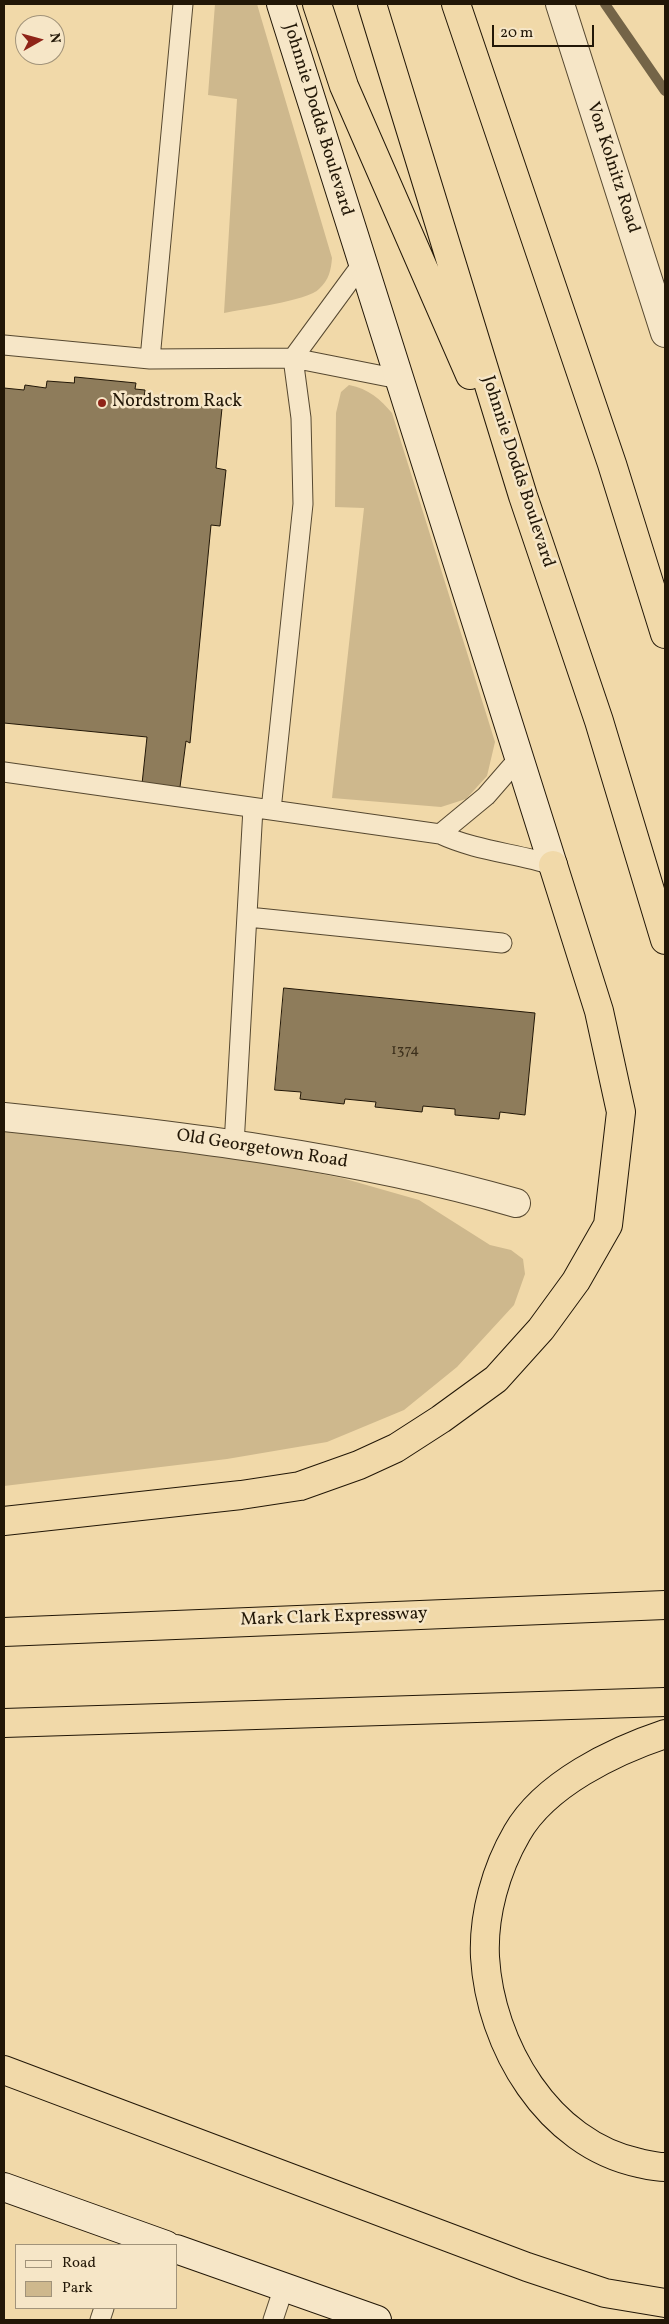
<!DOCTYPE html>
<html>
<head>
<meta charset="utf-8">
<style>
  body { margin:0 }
  #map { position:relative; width:669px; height:2324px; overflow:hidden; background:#f1d9a9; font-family:Vollkorn,serif }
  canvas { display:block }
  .frame { position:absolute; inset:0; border:5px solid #221707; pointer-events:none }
  .legend { position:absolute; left:15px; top:2244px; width:162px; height:65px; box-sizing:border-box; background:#f6e6c7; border:1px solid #a1937a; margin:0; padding:6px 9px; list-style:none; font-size:15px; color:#221707 }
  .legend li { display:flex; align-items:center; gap:10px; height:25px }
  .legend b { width:25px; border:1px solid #a1937a }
  .north { position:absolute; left:15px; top:15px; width:50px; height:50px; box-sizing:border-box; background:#f6e6c7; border:1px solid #a1937a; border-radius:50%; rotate:83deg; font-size:14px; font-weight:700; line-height:20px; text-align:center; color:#221707 }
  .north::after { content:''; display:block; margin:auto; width:18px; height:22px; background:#8f2418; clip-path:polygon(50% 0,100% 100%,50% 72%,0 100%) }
  .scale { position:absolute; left:492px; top:25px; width:102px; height:22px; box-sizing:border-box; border:2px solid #221707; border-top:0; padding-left:6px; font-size:15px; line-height:18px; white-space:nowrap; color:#221707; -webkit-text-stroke:4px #f6e6c7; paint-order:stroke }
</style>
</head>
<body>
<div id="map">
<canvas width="669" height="2324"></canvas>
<div class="frame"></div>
<ul class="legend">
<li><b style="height:6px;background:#f6e6c7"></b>Road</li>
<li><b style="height:14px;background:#ceb88d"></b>Park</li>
</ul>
<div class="north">N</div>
<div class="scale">20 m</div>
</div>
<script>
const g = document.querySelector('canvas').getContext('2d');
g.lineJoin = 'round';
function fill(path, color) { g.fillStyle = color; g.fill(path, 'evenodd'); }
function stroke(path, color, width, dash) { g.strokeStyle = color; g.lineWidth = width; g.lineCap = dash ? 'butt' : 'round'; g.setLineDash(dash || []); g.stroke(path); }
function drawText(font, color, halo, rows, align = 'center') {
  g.font = font + ' Vollkorn,serif'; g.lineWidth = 5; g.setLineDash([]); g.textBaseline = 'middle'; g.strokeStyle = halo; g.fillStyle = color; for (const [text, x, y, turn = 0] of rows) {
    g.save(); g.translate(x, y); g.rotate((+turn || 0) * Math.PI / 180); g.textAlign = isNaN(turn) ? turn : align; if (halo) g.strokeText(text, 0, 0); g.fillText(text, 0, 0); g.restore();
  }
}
const green = new Path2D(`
  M215 4H257L332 258C331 270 329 280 319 289 308 301 243 309 224 313L237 99 208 95Z
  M349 385C369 389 380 399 392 413L495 742 487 776 466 799 441 807 332 798 364 508 335 507 336 413 341 392Z
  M4 1131 234 1157 342 1178 419 1200 490 1245 511 1250 523 1259 525 1274 514 1305 457 1367 404 1410 327 1442 227 1459 4 1486Z`);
const stream = new Path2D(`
  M605 4 665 91`);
const building = new Path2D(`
  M75 377 136 383 135 389 145 390 144 398H155V404L222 408 216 468 226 470 220 526 211 525 190 743 186 741 180 787 142 784 147 737 4 723V388L24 390 25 385 46 388 47 381 74 383Z
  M284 988 535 1013 525 1115 500 1112 499 1119 455 1115V1109L423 1106 422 1112 375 1107 376 1102 345 1099 344 1104 300 1099 301 1092 275 1090Z`);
const lane = new Path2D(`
  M4 345 150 359 293 358 399 379
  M150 359 183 4
  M4 772 440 834C476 851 515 853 553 865
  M271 810 303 504 301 418 293 358 362 264
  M440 834 486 796 519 758
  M248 917 502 943
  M234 1145 253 808
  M100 2320 104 2308
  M273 2320 284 2287`);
const street = new Path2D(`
  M560 4 665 333
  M4 1117C176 1135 350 1155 516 1203`);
const secondary = new Path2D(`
  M281 4 553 865
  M4 2187 166 2245
  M176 2249 377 2320`);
const highway = new Path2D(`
  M317 4 344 86 470 375
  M372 4 523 496 599 721 665 940
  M456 4 612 464 665 634
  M4 1521 241 1495 300 1486 359 1465 396 1448 441 1419 496 1379 541 1329 576 1281 608 1225 621 1112 599 1011 553 865
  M4 1632 665 1605
  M4 1723 665 1702
  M665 1734C614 1751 545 1784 517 1833 496 1869 483 1915 485 1957 490 2045 548 2144 639 2163 648 2165 656 2167 665 2167
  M4 2070 527 2267 605 2293 665 2303`);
const markers = [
  [102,403,5,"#8f2418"]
];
const numberNames = [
  ["1374",405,1051]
];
const streetNames = [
  ["Johnnie Dodds Boulevard",317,120,73],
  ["Von Kolnitz Road",612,168,72],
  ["Johnnie Dodds Boulevard",517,472,72],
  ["Old Georgetown Road",262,1150,9],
  ["Mark Clark Expressway",334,1618,-2]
];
const poiNames = [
  ["Nordstrom Rack",112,403]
];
fill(green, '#ceb88d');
stroke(stream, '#746447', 10);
fill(building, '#8e7c5b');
stroke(building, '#221707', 1);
stroke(lane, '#564830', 21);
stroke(street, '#564830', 30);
stroke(secondary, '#221707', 30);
stroke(highway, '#221707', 30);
stroke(lane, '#f6e6c7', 19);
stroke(street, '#f6e6c7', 28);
stroke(secondary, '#f6e6c7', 28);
stroke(highway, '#f1d9a9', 28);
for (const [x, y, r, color] of markers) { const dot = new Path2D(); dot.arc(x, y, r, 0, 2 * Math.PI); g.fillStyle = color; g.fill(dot); stroke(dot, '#f6e6c7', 2); }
drawText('15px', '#3d301c', null, numberNames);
drawText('18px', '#221707', '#f6e6c7', streetNames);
drawText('18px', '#221707', '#f6e6c7', poiNames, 'left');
</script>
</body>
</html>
